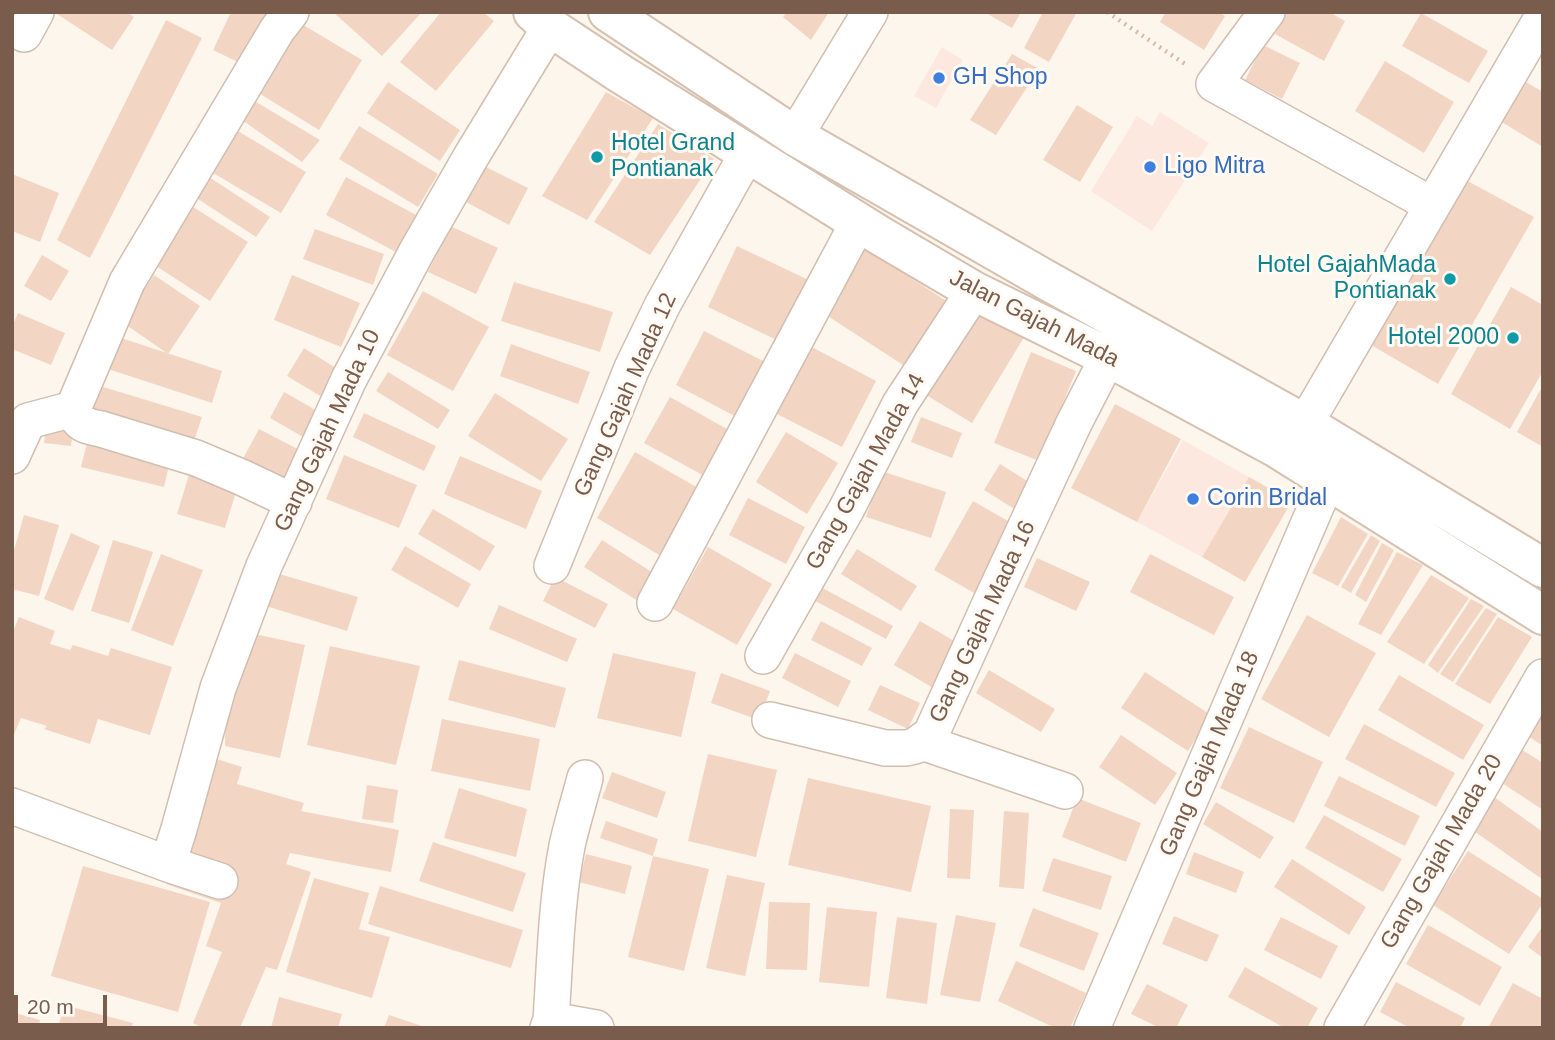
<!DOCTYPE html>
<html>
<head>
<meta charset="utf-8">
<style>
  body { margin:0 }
  #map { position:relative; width:1555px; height:1040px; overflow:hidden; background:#fdf6ec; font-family:Arial,sans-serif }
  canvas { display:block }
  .frame { position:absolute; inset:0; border:14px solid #7a5c4d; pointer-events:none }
  .scale { position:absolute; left:14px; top:995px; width:93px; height:32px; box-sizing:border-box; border:4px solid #7a5c4d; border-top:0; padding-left:9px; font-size:21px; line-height:24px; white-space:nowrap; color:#7a5c4d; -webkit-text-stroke:5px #fffaf3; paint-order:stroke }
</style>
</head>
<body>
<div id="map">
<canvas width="1555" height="1040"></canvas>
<div class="frame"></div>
<div class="scale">20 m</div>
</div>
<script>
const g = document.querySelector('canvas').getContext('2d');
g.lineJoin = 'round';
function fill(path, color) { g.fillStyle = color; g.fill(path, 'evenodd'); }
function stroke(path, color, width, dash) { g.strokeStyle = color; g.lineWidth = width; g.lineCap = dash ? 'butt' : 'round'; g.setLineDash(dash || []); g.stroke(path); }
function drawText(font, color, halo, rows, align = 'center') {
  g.font = font + ' Arial,sans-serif'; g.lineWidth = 6; g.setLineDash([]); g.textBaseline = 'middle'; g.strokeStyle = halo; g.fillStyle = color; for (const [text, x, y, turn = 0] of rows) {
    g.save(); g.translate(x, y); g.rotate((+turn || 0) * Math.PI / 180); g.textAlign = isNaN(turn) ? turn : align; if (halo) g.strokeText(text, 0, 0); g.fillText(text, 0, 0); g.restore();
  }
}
const commercial = new Path2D(`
  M942 47 963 60 936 108 914 96Z
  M1160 112 1209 143 1152 231 1091 191 1137 116 1152 126Z
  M1183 440 1249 477 1202 557 1137 522Z`);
const building = new Path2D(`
  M54 12H127L134 17 112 50Z
  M231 12H271L246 66 213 50Z
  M333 12H422L382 56Z
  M441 12H483L494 21 436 91 400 62Z
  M787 12H829L811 40 783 17Z
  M984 12H1021L1012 28Z
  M1043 12H1077L1049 62 1024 48Z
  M1166 12H1219L1225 16 1204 50 1160 22Z
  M1287 12H1329L1345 21 1324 61 1275 34Z
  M1421 13 1488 51 1469 83 1402 46Z
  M166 20 202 38 90 258 57 240Z
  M295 20 362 60 319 130 252 89Z
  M1263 45 1300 63 1282 99 1245 80Z
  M1012 54 1039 69 996 135 970 120Z
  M1385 61 1454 102 1424 153 1355 111Z
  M1524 81 1543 92V147L1500 121Z
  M388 82 460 130 440 161 367 113Z
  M606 92 653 118 587 220 542 196Z
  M251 99 320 140 302 162 242 120Z
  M1077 105 1113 127 1080 182 1043 160Z
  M658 124 714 159 650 255 594 222Z
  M359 126 438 174 418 207 339 159Z
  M233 128 306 172 281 213 208 170Z
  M484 166 528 188 509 225 466 202Z
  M12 174 59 193 40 242 12 231Z
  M209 177 270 217 256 237 195 197Z
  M346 177 416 215 396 252 326 215Z
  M1462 178 1534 217 1438 384 1366 342Z
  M190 205 248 242 210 301 153 264Z
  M450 226 498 248 476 294 428 272Z
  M315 229 384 254 373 285 303 259Z
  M858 244 948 302 906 367 817 309Z
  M737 246 815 283 785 344 708 307Z
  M42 255 69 271 51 301 24 286Z
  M154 275 200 306 168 354 122 322Z
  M292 275 360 303 341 347 274 320Z
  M514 282 613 312 600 352 501 321Z
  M1511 287 1543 305V371L1510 429 1451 394Z
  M423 291 489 327 453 391 387 355Z
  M977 305 1026 334 972 423 923 393Z
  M18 313 65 333 51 365 12 349V327Z
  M704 331 773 366 744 421 676 385Z
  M118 337 222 371 212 403 108 369Z
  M511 344 590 372 578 404 500 376Z
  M808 345 876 381 842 447 773 412Z
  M304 348 339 370 322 397 287 376Z
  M1031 352 1076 371 1039 461 994 443Z
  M388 372 450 410 438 429 376 391Z
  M1543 385V447L1517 432Z
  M100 386 202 417 194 441 93 409Z
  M284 392 319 412 305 438 270 418Z
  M495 393 568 439 541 481 468 436Z
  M670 397 734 433 708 478 644 443Z
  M1115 404 1181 439 1137 522 1071 488Z
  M364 413 436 446 424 471 353 437Z
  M921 417 962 433 952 458 911 442Z
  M46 426 73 429 71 446 44 443Z
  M259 429 311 456 292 493 239 466Z
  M786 432 838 463 807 514 756 482Z
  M88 438 171 457 164 487 81 467Z
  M635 452 700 489 661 556 597 518Z
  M344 455 417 485 399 528 326 499Z
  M460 456 542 491 526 529 444 494Z
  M1000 464 1032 484 1016 510 984 490Z
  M191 468 239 482 225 528 177 514Z
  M881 471 946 492 931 538 866 517Z
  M1249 477 1292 501 1245 582 1202 557Z
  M748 498 805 527 786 564 729 535Z
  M973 501 1015 525 976 594 934 570Z
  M433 509 495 546 480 571 418 534Z
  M24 515 59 525 39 596 12 589V557Z
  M1341 517 1368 534 1338 586 1312 573Z
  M71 533 100 546 73 611 44 599Z
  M1371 535 1380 541 1351 593 1341 587Z
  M113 540 153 552 129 623 91 611Z
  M602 540 658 576 641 603 584 567Z
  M1382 543 1394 550 1366 602 1355 595Z
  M405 546 471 584 458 608 391 570Z
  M708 547 772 584 737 645 673 609Z
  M857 549 917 586 901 611 841 574Z
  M1397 552 1423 565 1381 635 1358 624Z
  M161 554 203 570 173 646 131 630Z
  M1150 554 1234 597 1214 635 1130 592Z
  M1037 558 1090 582 1076 611 1024 587Z
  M269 571 358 597 347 631 266 606Z
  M1431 575 1469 598 1424 664 1387 642Z
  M555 577 608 604 595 628 543 601Z
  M817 585 893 626 886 639 810 598Z
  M1471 599 1484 606 1438 673 1428 665Z
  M499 605 577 639 567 662 489 629Z
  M1486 608 1497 614 1453 682 1440 674Z
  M1307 615 1376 653 1329 737 1261 699Z
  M19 617 55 631 50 644 70 650 73 645 108 656 111 648 172 667 150 735 98 719 90 744 44 729 47 726 21 718 12 739V634Z
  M1498 617 1532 637 1490 704 1455 684Z
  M821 621 872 648 862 666 811 640Z
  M920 621 961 645 935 689 894 665Z
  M250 633 305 645 280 758 225 746 226 694Z
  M330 646 420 666 396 765 307 745Z
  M613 653 696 672 681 737 597 718Z
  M795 653 851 681 838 707 782 678Z
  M459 660 566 688 555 728 448 700Z
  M989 670 1055 709 1041 732 976 693Z
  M1145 672 1211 715 1188 751 1121 708Z
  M721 673 770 691 759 720 711 703Z
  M1399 675 1484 725 1463 760 1378 710Z
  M880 685 920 703 908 729 868 710Z
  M1543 700V746L1522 732Z
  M442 719 540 739 530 791 431 771Z
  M1364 724 1455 773 1436 807 1345 759Z
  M1249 727 1323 762 1294 823 1220 788Z
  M1121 735 1177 773 1155 805 1099 767Z
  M1521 749 1543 763V810L1499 781Z
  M708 754 777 770 756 857 688 841Z
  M204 755 242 767 237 784 304 803 301 811 399 830 391 872 290 853 286 864 311 872 277 970 266 967 240 1028H203L193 1023 222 952 206 946 221 903 166 884 175 858Z
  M612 772 666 792 657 818 602 798Z
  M1339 776 1420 816 1405 846 1324 806Z
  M808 778 931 806 911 892 788 865Z
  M367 785 398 790 393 823 362 819Z
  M459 788 527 809 516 857 444 838Z
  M1494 797 1543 832 1542 879 1471 829Z
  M1077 798 1141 823 1126 862 1062 837Z
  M1216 802 1274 837 1260 859 1203 824Z
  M950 809 974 810 970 879 947 878Z
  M1004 811 1029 813 1024 889 999 887Z
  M1324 815 1402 859 1383 892 1305 848Z
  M606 821 658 839 653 856 709 869 684 971 628 957 653 856 600 838Z
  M433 842 526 873 513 912 419 881Z
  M1468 851 1543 899V903L1509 954 1433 905Z
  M1194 852 1244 872 1236 893 1186 874Z
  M586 854 632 866 625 894 579 882Z
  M1053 858 1112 876 1101 910 1042 891Z
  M1292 859 1366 907 1349 935 1274 887Z
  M83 866 210 902 178 1012 51 976Z
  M727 875 765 883 745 976 706 968Z
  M314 878 369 893 359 929 390 937 372 998 286 972Z
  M380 886 523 930 511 968 368 924Z
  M769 902 810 903 807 970 766 969Z
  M827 907 877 912 869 987 819 982Z
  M1033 908 1099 933 1084 971 1019 946Z
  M956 915 996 923 980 1002 940 995Z
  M1174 916 1219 935 1207 962 1162 944Z
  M897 917 937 923 927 1004 886 998Z
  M1281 917 1338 946 1321 979 1264 950Z
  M1428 925 1502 967 1480 1006 1406 964Z
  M1543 926V958L1528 947Z
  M1016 961 1086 993 1070 1028H1055L998 1001Z
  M1245 967 1318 1008 1307 1028H1285L1228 997Z
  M1396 982 1465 1018 1460 1028H1410L1380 1012Z
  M1513 983 1543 999V1028H1488Z
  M1147 984 1188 1005 1176 1028H1160L1131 1014Z
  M279 997 342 1014 338 1028H271Z
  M64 1005 133 1023 131 1028H58Z
  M12 1012 40 1020 38 1028H12Z
  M389 1015 425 1027 424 1028H384Z`);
const path = new Path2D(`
  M1107 12 1188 66`);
const street = new Path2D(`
  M291 12 277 30 127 282 73 409C78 425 86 426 101 429L196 458 241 477 294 502
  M1267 12 1214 84 1432 205
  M24 34 36 12
  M795 136 870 12
  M1305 424 1543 16
  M12 456 28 421 73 409
  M552 566 632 368 663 304 747 154
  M655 603 859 221
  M763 656 847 508 900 404 974 291
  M770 720 885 748H906L915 746 931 734 993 597 1074 423 1108 357
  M922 742 1065 791
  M12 806 168 864 220 881
  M168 864 179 829 218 688 264 566 349 379 418 249 472 155 550 27
  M551 1020C555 962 556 903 567 846 572 823 579 801 585 778
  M548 1028 551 1020 596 1028
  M1092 1028 1327 481
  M1342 1028 1543 677`);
const secondary = new Path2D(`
  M533 12 550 27 621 74 879 235 974 291 1108 357 1275 447 1543 615
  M608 12 795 136 1048 281 1305 424 1543 568`);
const markers = [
  [939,78,7,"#3f7fe0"],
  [597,157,7,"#0f9aa8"],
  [1150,167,7,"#3f7fe0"],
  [1450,279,7,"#0f9aa8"],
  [1513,338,7,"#0f9aa8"],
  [1193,499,7,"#3f7fe0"]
];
const shopNames = [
  ["GH Shop",953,78],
  ["Ligo Mitra",1164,167],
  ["Corin Bridal",1207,499]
];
const cultureNames = [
  ["Hotel Grand",611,144,"left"],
  ["Pontianak",611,170,"left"],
  ["Hotel GajahMada",1436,266],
  ["Pontianak",1436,292],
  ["Hotel 2000",1499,338]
];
const streetNames = [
  ["Jalan Gajah Mada",1034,319,27],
  ["Gang Gajah Mada 12",626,395,-66],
  ["Gang Gajah Mada 10",328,431,-65],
  ["Gang Gajah Mada 14",866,472,-61],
  ["Gang Gajah Mada 16",983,622,-65],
  ["Gang Gajah Mada 18",1210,754,-67],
  ["Gang Gajah Mada 20",1442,852,-60]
];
fill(commercial, '#fde8e0');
fill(building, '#f3d5c3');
stroke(street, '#d1beb0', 38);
stroke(secondary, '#d6c0b0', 42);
stroke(path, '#d9b8a5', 4.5, [2, 5]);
stroke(street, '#fff', 35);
stroke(secondary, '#fff', 38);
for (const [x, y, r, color] of markers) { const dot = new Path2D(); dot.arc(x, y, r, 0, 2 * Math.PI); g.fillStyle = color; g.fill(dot); stroke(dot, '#fffaf3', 2.5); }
drawText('23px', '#366cbe', '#fffaf3', shopNames, 'left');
drawText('23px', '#0d838f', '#fffaf3', cultureNames, 'right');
drawText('23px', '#7a5c4d', '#fffaf3', streetNames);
</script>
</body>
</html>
